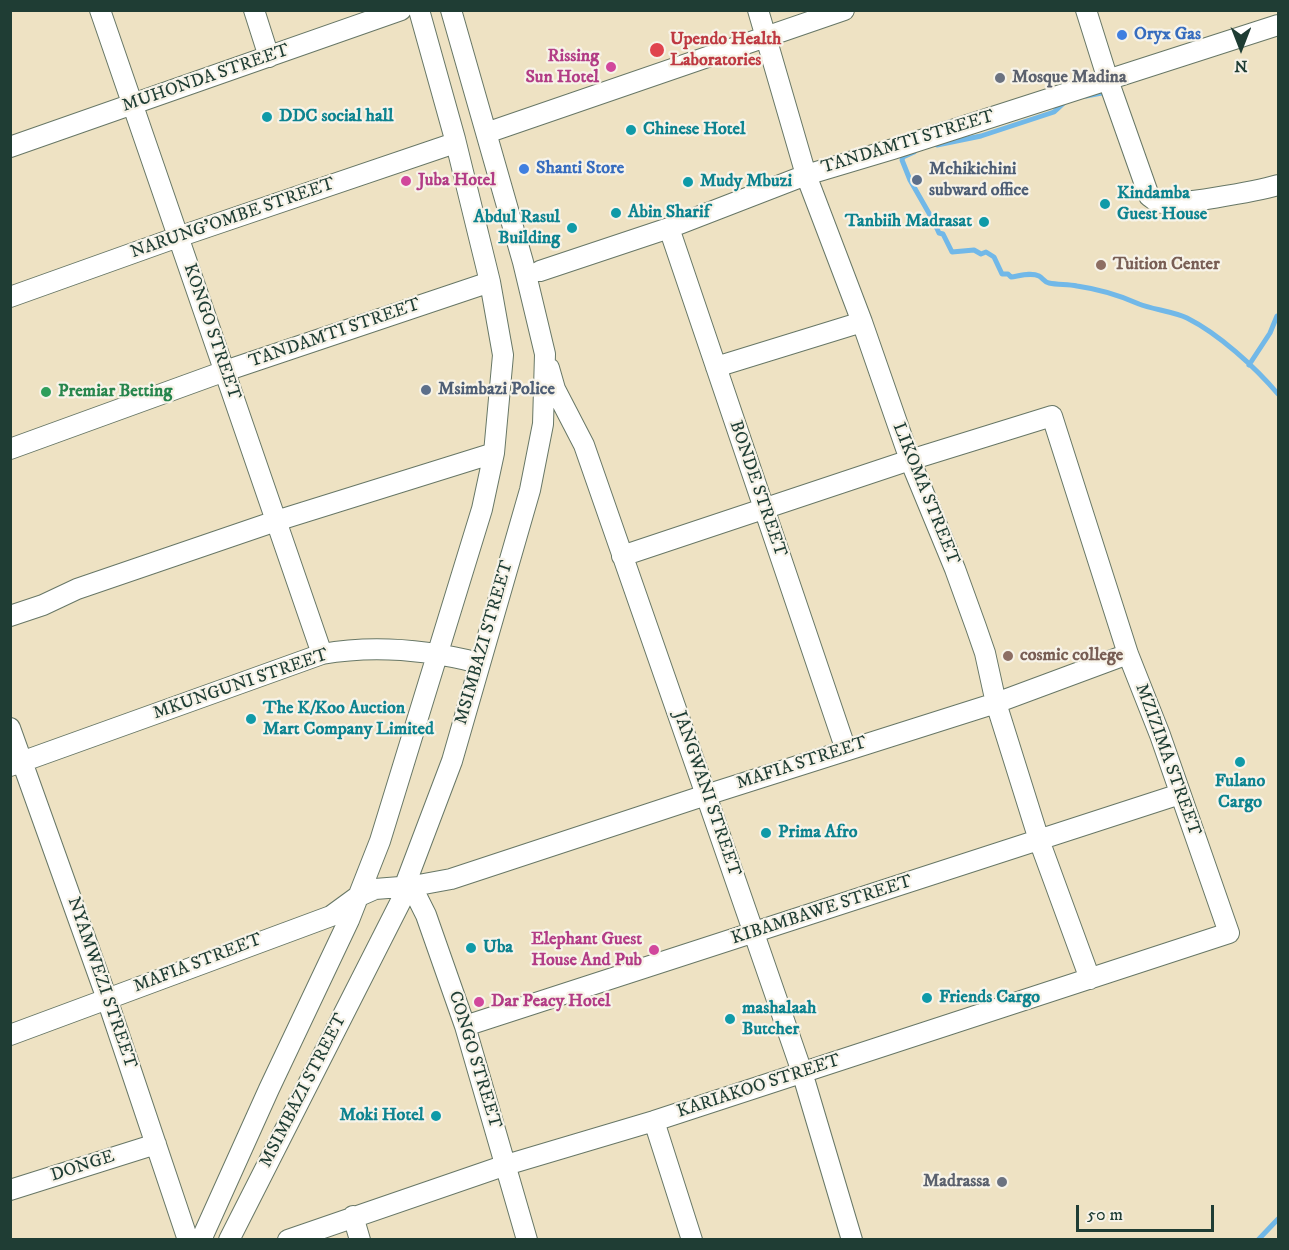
<!DOCTYPE html>
<html>
<head>
<meta charset="utf-8">
<style>
  body { margin:0 }
  #map { position:relative; width:1289px; height:1250px; overflow:hidden; background:#eee2c3; font-family:"IM FELL DW Pica",serif }
  canvas { display:block }
  .frame { position:absolute; inset:0; border:12px solid #1f3d34; pointer-events:none }
  .north { position:absolute; left:1211px; top:18px; width:60px; height:60px; -webkit-text-stroke:4px #f7f3e8; paint-order:stroke; rotate:180deg; font-size:16px; font-weight:700; line-height:24px; text-align:center; color:#1f3d34 }
  .north::after { content:''; display:block; margin:auto; width:21px; height:27px; background:#1f3d34; clip-path:polygon(50% 0,100% 100%,50% 72%,0 100%) }
  .scale { position:absolute; left:1076px; top:1205px; width:138px; height:27px; box-sizing:border-box; border:3px solid #1f3d34; border-top:0; padding-left:8px; font-size:18px; line-height:21px; white-space:nowrap; color:#1f3d34; -webkit-text-stroke:4px #f7f3e8; paint-order:stroke }
</style>
</head>
<body>
<div id="map">
<canvas width="1289" height="1250"></canvas>
<div class="frame"></div>
<div class="north">N</div>
<div class="scale">50 m</div>
</div>
<script>
const g = document.querySelector('canvas').getContext('2d');
g.lineJoin = 'round';
function stroke(path, color, width, dash) { g.strokeStyle = color; g.lineWidth = width; g.lineCap = dash ? 'butt' : 'round'; g.setLineDash(dash || []); g.stroke(path); }
function drawText(font, color, halo, rows, align = 'center') {
  g.font = font + ' "IM FELL DW Pica",serif'; g.lineWidth = 4.5; g.setLineDash([]); g.textBaseline = 'middle'; g.strokeStyle = halo; g.fillStyle = color; for (const [text, x, y, turn = 0] of rows) {
    g.save(); g.translate(x, y); g.rotate((+turn || 0) * Math.PI / 180); g.textAlign = isNaN(turn) ? turn : align; if (halo) g.strokeText(text, 0, 0); g.fillText(text, 0, 0); g.restore();
  }
}
const stream = new Path2D(`
  M1086 96 1107 92
  M937 145 981 136 1054 112 1066 101
  M914 152 903 157 902 160 910 180 934 222 939 233 943 234 952 252 974 250 981 254 986 252 994 257 1002 274H1008L1011 277C1019 276 1031 272 1039 276 1043 278 1044 282 1049 283 1058 285 1068 284 1077 286 1098 289 1119 295 1139 304 1151 309 1175 312 1187 318 1219 334 1255 367 1278 394
  M1249 365 1270 333 1277 316
  M1258 1240 1278 1219`);
const minor = new Path2D(`
  M100 10 322 654
  M254 10 269 57
  M758 10 806 175 862 322 910 460 955 569 976 627 985 653 996 703 1039 840 1090 979
  M1086 10 1108 80 1149 196C1152 198 1154 200 1157 202 1169 208 1261 190 1278 185
  M492 131 844 10
  M10 147 401 10
  M669 228 846 750
  M540 271 669 228 806 175 893 149 1278 25
  M10 297 178 237 449 145 455 139
  M716 367 862 322
  M549 368 555 389 584 445 706 795 802 1072 852 1240
  M10 449 225 371 490 282
  M10 616 43 605 77 589 276 521 494 453
  M10 728 107 999 188 1240
  M10 766 322 654C373 645 428 650 479 663
  M405 893H415L426 915 465 1026 527 1240
  M465 1026 1180 794
  M10 1035 331 916 357 897 375 889 413 886 451 879 706 795 996 703 1128 654
  M654 1121 692 1240
  M10 1190 156 1144
  M353 1216 360 1240
  M201 1240 269 1089 349 920 380 841 482 509 494 453 503 355 490 282 455 139 419 10
  M229 1240 405 893V885L452 761 530 490 543 424 545 354 523 262 451 10
  M288 1240 506 1165 654 1121 1229 933 1160 735 1128 654 1052 416 910 460 622 556`);
const markers = [
  [1122,35,6,"#3f7fe0"],
  [657,50,8,"#e0444e"],
  [611,67,6,"#d1479c"],
  [1000,78,6,"#6b7280"],
  [267,117,6,"#0f9aa8"],
  [631,130,6,"#0f9aa8"],
  [524,169,6,"#3f7fe0"],
  [917,180,6,"#5c6f8a"],
  [406,181,6,"#d1479c"],
  [688,182,6,"#0f9aa8"],
  [1105,204,6,"#0f9aa8"],
  [616,213,6,"#0f9aa8"],
  [984,222,6,"#0f9aa8"],
  [572,228,6,"#0f9aa8"],
  [1101,265,6,"#8d6e63"],
  [426,390,6,"#5c6f8a"],
  [46,392,6,"#2e9e5b"],
  [1008,656,6,"#8d6e63"],
  [251,719,6,"#0f9aa8"],
  [1240,762,6,"#0f9aa8"],
  [766,833,6,"#0f9aa8"],
  [471,948,6,"#0f9aa8"],
  [654,950,6,"#d1479c"],
  [927,998,6,"#0f9aa8"],
  [479,1002,6,"#d1479c"],
  [730,1019,6,"#0f9aa8"],
  [436,1116,6,"#0f9aa8"],
  [1002,1182,6,"#6b7280"]
];
const shopNames = [
  ["Oryx Gas",1134,35],
  ["Shanti Store",536,169]
];
const healthNames = [
  ["Upendo Health",670,40],
  ["Laboratories",670,61]
];
const hotelNames = [
  ["Rissing",599,57],
  ["Sun Hotel",599,78],
  ["Juba Hotel",418,181,"left"],
  ["Elephant Guest",642,940],
  ["House And Pub",642,961],
  ["Dar Peacy Hotel",491,1002,"left"]
];
const worshipNames = [
  ["Mosque Madina",1012,78],
  ["Madrassa",990,1182,"right"]
];
const streetNames = [
  ["MUHONDA STREET",206,79,-19],
  ["TANDAMTI STREET",908,143,-17],
  ["NARUNG'OMBE STREET",233,219,-19],
  ["KONGO STREET",211,332,71],
  ["TANDAMTI STREET",335,334,-19],
  ["BONDE STREET",757,489,71],
  ["LIKOMA STREET",925,494,68],
  ["MSIMBAZI STREET",485,643,-74],
  ["MKUNGUNI STREET",241,685,-19],
  ["MZIZIMA STREET",1167,760,70],
  ["MAFIA STREET",802,764,-18],
  ["JANGWANI STREET",706,794,71],
  ["KIBAMBAWE STREET",822,911,-18],
  ["MAFIA STREET",198,964,-21],
  ["NYAMWEZI STREET",101,983,71],
  ["CONGO STREET",474,1060,73],
  ["KARIAKOO STREET",759,1087,-18],
  ["MSIMBAZI STREET",304,1091,-63],
  ["DONGE",83,1167,-18]
];
const cultureNames = [
  ["DDC social hall",279,117],
  ["Chinese Hotel",643,130],
  ["Mudy Mbuzi",700,182],
  ["Kindamba",1117,194],
  ["Guest House",1117,215],
  ["Abin Sharif",628,213],
  ["Abdul Rasul",560,218,"right"],
  ["Building",560,239,"right"],
  ["Tanbiih Madrasat",972,222,"right"],
  ["The K/Koo Auction",263,709],
  ["Mart Company Limited",263,730],
  ["Fulano",1240,782,"center"],
  ["Cargo",1240,803,"center"],
  ["Prima Afro",778,833],
  ["Uba",483,948],
  ["Friends Cargo",939,998],
  ["mashalaah",742,1009],
  ["Butcher",742,1030],
  ["Moki Hotel",424,1116,"right"]
];
const serviceNames = [
  ["Mchikichini",929,170],
  ["subward office",929,191],
  ["Msimbazi Police",438,390]
];
const educationNames = [
  ["Tuition Center",1113,265],
  ["cosmic college",1020,656]
];
const leisureNames = [
  ["Premiar Betting",58,392]
];
stroke(stream, '#71b8e8', 5);
stroke(minor, '#677766', 22);
stroke(minor, '#fff', 20);
for (const [x, y, r, color] of markers) { const dot = new Path2D(); dot.arc(x, y, r, 0, 2 * Math.PI); g.fillStyle = color; g.fill(dot); stroke(dot, '#f7f3e8', 2); }
drawText('bold 18px', '#366cbe', '#f7f3e8', shopNames, 'left');
drawText('bold 18px', '#be3a42', '#f7f3e8', healthNames, 'left');
drawText('bold 18px', '#b23c85', '#f7f3e8', hotelNames, 'right');
drawText('bold 18px', '#5b616d', '#f7f3e8', worshipNames, 'left');
drawText('18px', '#1f3d34', '#f7f3e8', streetNames);
drawText('bold 18px', '#0d838f', '#f7f3e8', cultureNames, 'left');
drawText('bold 18px', '#4e5e75', '#f7f3e8', serviceNames, 'left');
drawText('bold 18px', '#785e54', '#f7f3e8', educationNames, 'left');
drawText('bold 18px', '#27864d', '#f7f3e8', leisureNames, 'left');
</script>
</body>
</html>
